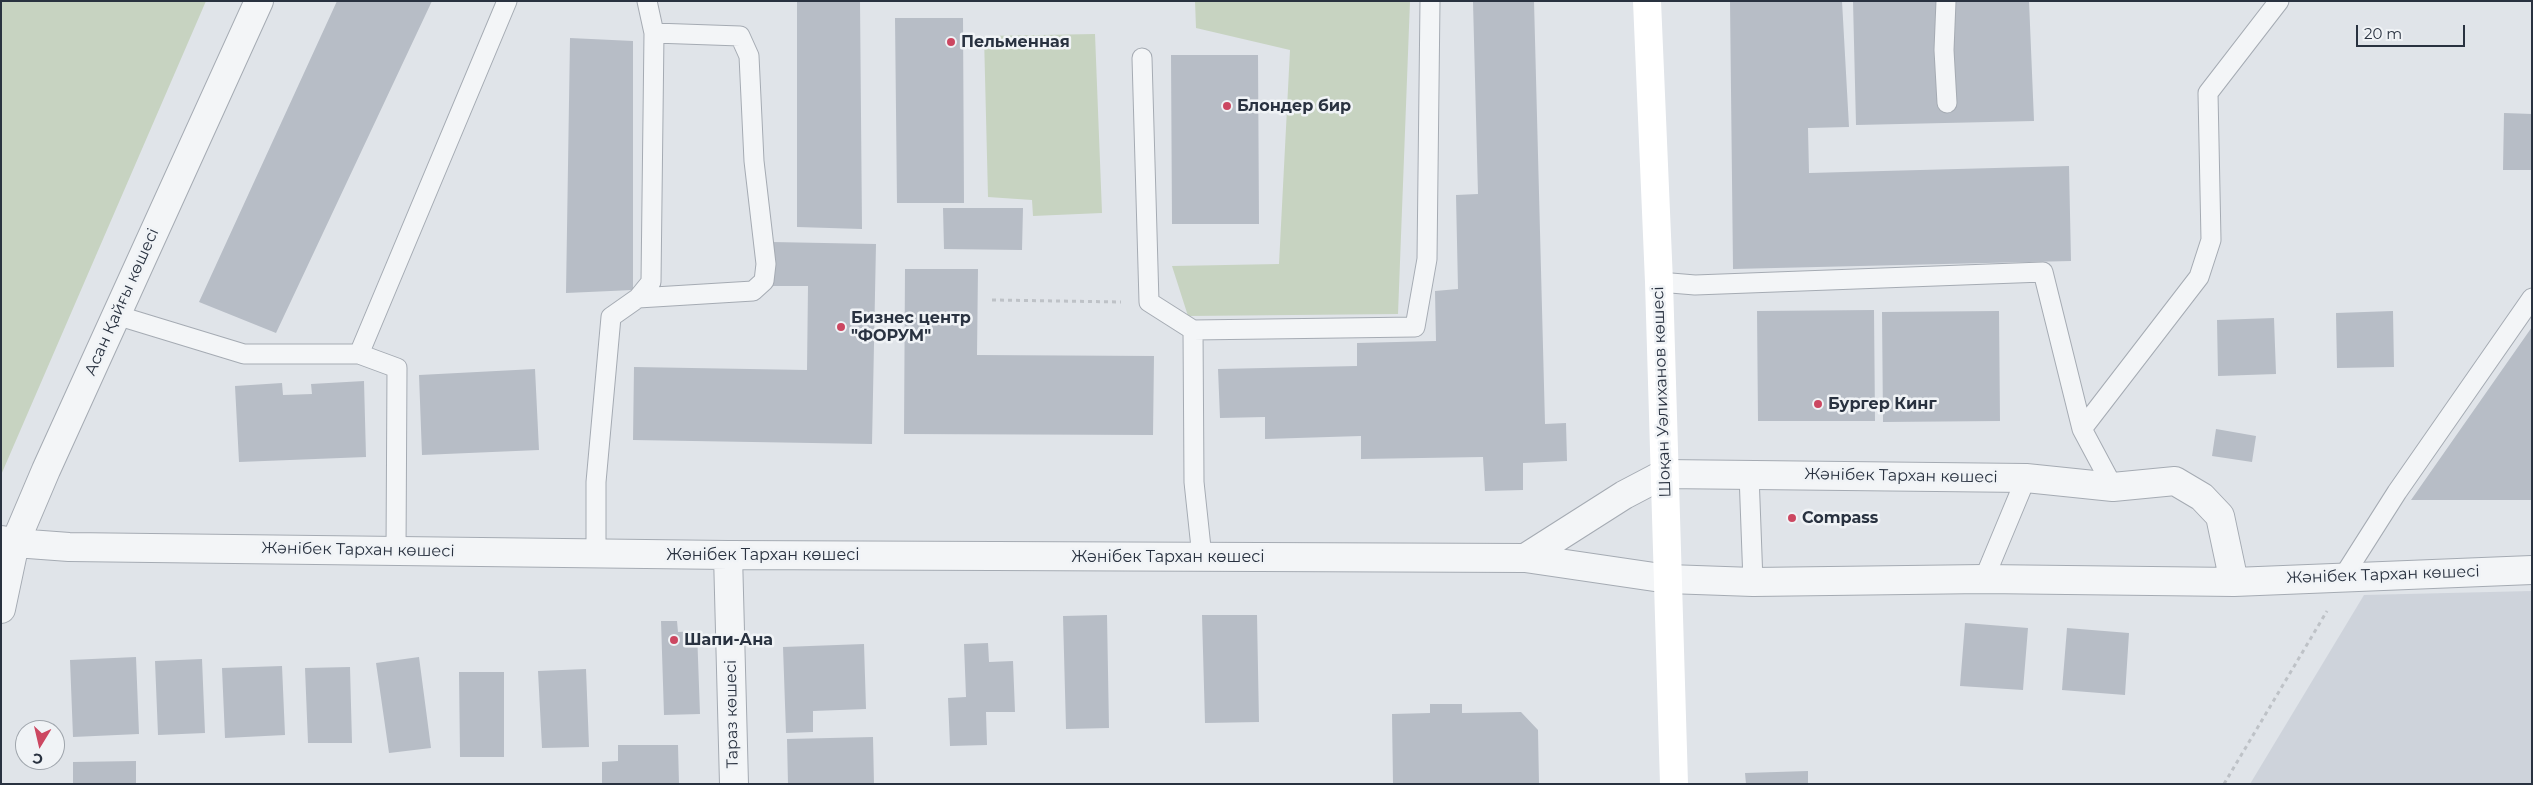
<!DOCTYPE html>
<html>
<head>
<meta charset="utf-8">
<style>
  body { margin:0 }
  #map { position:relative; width:2533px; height:785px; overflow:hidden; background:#e0e4e9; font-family:Montserrat,sans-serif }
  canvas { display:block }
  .frame { position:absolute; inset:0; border:2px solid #293240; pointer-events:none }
  .north { position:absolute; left:15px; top:720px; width:50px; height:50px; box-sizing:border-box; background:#f0f3f6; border:1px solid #a0a6ad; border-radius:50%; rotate:189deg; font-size:14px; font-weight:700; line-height:20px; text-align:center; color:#293240 }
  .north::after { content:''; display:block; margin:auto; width:18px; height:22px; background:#cc4761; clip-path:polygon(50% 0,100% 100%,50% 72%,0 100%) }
  .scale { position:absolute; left:2356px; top:25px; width:109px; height:22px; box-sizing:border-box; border:2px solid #293240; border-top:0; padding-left:6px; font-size:15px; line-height:18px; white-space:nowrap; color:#293240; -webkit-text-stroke:4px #f0f3f6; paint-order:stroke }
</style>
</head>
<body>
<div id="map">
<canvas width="2533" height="785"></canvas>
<div class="frame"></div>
<div class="north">С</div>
<div class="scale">20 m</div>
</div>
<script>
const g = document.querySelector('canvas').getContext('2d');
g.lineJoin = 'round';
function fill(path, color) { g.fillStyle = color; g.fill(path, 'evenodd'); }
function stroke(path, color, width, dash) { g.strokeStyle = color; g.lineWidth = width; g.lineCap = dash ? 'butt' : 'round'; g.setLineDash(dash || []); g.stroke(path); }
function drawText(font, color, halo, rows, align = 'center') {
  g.font = font + ' Montserrat,sans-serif'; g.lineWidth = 5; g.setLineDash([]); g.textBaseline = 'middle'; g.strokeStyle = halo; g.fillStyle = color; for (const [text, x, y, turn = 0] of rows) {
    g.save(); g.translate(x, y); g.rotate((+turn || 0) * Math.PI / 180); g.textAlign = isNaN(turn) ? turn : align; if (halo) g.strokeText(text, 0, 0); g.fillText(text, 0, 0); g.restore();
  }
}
const built = new Path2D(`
  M2532 591V784H2250L2364 595Z`);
const green = new Path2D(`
  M1 1H206L1 475Z
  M1195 1H1410L1398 314 1188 316 1172 266 1279 264 1290 50 1196 28Z
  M1095 34 1102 213 1033 216 1032 200 988 197 984 36Z`);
const building = new Path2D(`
  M337 1H432L276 333 199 302Z
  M797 1H860L862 229 797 227Z
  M1534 1 1545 424 1566 423 1567 461 1523 463V490L1485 491 1483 457 1361 459V436L1265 439V417L1220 418 1218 369 1357 366V343L1436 341 1435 291 1458 289 1456 195 1478 194 1473 2Z
  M1730 1H1842L1849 127 1808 128 1809 173 2069 166 2071 261 1733 269Z
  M1853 1H2029L2034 121 1856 125Z
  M895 18H963L964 203H897Z
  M570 38 633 41V290L566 293Z
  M1171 55H1258L1259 224H1172Z
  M2504 113 2532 114V170H2503Z
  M943 208H1023L1022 250 944 249Z
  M772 242 876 244 872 444 633 440 634 367 807 370 808 286H772Z
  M905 269H978L977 355 1154 356 1153 435 904 434Z
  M1874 310 1875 421H1758L1757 311Z
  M1999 311 2000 421 1883 422 1882 312Z
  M2393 311 2394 367 2337 368 2336 313Z
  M2274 318 2276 374 2218 376 2217 320Z
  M2532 327V500H2411Z
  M535 369 539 450 422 455 419 375Z
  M364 381 366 457 239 462 235 386 282 383 283 395 312 394 311 384Z
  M2216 429 2256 436 2252 462 2212 456Z
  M1107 615 1109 728 1066 729 1063 616Z
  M1202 615H1257L1259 722 1205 723Z
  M661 621H677L678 632 697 631 700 714 664 715Z
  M1965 623 2028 628 2023 690 1960 686Z
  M2067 628 2129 633 2125 695 2062 690Z
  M988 643 989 662 1013 661 1015 712H986L987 745 950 746 948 698 966 697 964 644Z
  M864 644 866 709 813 711V732L786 733 783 647Z
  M136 657 139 734 73 737 70 660Z
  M419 657 431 748 389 753 376 663Z
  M202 659 205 733 158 735 155 661Z
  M282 666 285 735 225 738 222 668Z
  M350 667 352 743H308L305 668Z
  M586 669 589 747 542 748 538 671Z
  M459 672H504V757H460Z
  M1430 704H1462V713L1521 712 1538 730 1539 784H1393L1392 714 1430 713Z
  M873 737 874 784H788L787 739Z
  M618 745H678L679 784H602V762L618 761Z
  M136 761V784H73V762Z
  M1808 771V784H1746L1745 773Z`);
const path = new Path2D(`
  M992 300 1121 302
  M2224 784 2327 611`);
const service = new Path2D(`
  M1946 1 1944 50 1947 103
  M1142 58 1149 302 1193 330 1415 327 1427 259 1430 1
  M1659 282 1695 285 2043 272 2082 429
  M638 298 753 291 764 281 766 264 754 161 749 56 740 36 654 33
  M116 315 244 354H359L507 1
  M1193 330 1194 482 1202 557
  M359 354 397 368 396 551
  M1749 474 1753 582
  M2113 487 2082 429 2199 277 2211 240 2208 93 2279 1
  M596 553V482L611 317 638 298 651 282 654 33 647 1
  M2343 577 2397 492 2532 298
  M1984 579 2026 478`);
const minor = new Path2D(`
  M1 540 15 543 69 547 728 555 1525 558 1668 579 1753 582 1984 579 2234 582 2532 570
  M728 555 734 784
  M1525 558 1624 495 1664 474 2026 478 2113 487 2175 481 2202 497 2220 516 2234 582
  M1 609 15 543 46 470 259 1`);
const secondary = new Path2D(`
  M1647 1 1659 282 1674 784`);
const markers = [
  [951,42,5,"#cc4761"],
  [1227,106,5,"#cc4761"],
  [841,327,5,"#cc4761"],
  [1818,404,5,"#cc4761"],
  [1792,518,5,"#cc4761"],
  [674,640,5,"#cc4761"]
];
const poiNames = [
  ["Пельменная",961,42],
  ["Блондер бир",1237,106],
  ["Бизнес центр",851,318],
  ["\"ФОРУМ\"",851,336],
  ["Бургер Кинг",1828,404],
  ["Compass",1802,518],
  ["Шапи-Ана",684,640]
];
const streetNames = [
  ["Асан Қайғы көшесі",122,302,-66],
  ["Шоқан Уәлиханов көшесі",1662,392,-92],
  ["Жәнібек Тархан көшесі",1901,476,1],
  ["Жәнібек Тархан көшесі",358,550,1],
  ["Жәнібек Тархан көшесі",763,555],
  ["Жәнібек Тархан көшесі",1168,557],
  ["Жәнібек Тархан көшесі",2383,575,-2],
  ["Тараз көшесі",732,714,-91]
];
fill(built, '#ced3db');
fill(green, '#c7d3c1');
fill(building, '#b7bdc6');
stroke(service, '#a5abb3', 21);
stroke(minor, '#a5abb3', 30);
stroke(path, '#bec2c7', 3, [4, 4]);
stroke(service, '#f3f5f7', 19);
stroke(minor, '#f3f5f7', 28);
stroke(secondary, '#fff', 28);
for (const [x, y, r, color] of markers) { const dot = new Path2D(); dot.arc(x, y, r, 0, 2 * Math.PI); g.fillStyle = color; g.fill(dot); stroke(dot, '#f0f3f6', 2); }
drawText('bold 16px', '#293240', '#f0f3f6', poiNames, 'left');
drawText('16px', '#293240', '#f0f3f6', streetNames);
</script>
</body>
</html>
